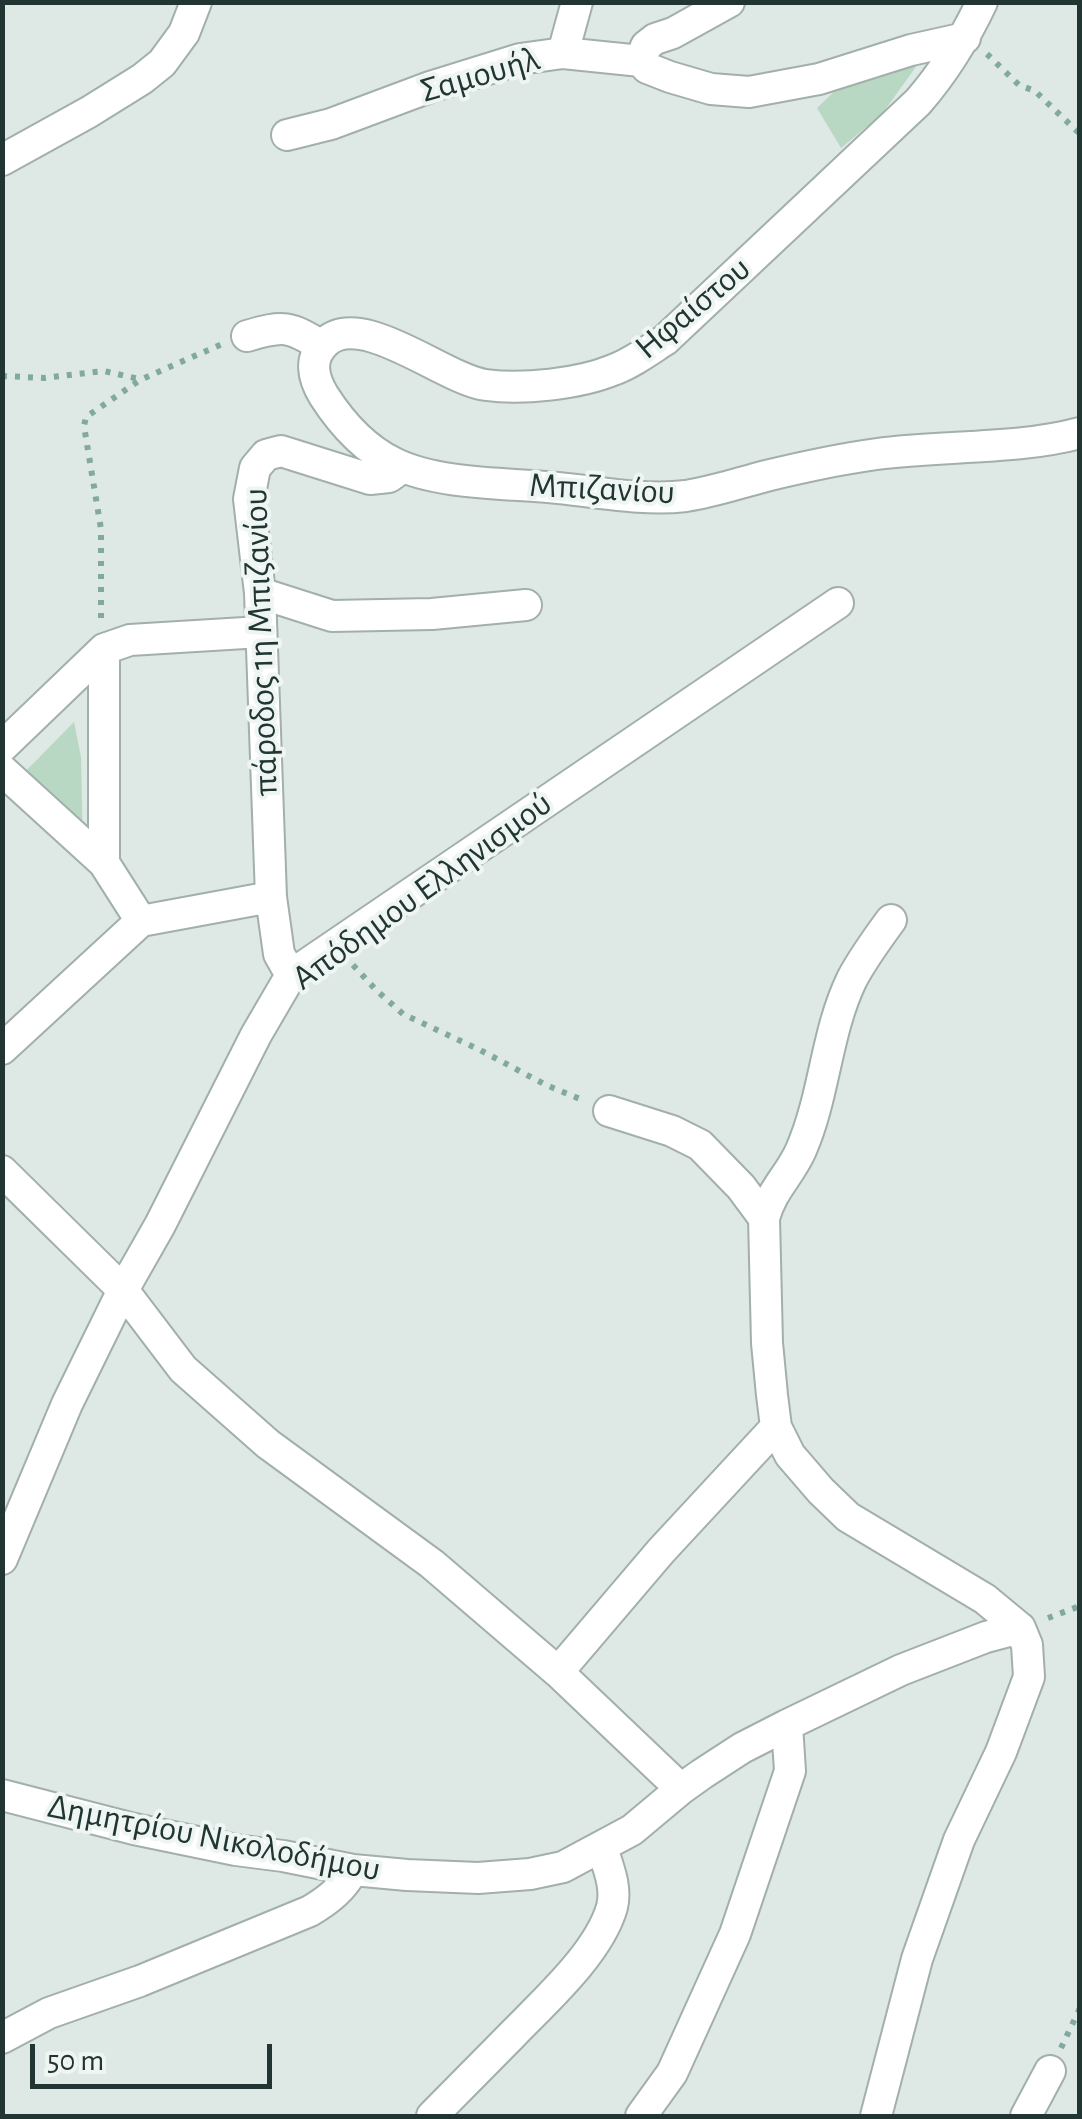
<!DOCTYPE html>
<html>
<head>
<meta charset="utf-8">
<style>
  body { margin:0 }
  #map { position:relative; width:1082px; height:2119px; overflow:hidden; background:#dee8e4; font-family:"Alegreya Sans",sans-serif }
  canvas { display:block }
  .frame { position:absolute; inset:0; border:5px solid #213632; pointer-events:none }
  .scale { position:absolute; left:30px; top:2044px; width:242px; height:45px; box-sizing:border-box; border:5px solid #213632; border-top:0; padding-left:12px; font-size:30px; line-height:35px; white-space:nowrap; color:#213632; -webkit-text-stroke:8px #eef5f2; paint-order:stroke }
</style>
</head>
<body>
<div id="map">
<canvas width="1082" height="2119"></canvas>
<div class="frame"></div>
<div class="scale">50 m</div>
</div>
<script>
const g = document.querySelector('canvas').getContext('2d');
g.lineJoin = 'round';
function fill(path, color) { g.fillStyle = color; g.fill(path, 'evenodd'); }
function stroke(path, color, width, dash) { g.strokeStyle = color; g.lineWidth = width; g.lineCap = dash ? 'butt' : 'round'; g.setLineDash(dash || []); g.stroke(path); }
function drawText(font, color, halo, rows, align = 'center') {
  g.font = font + ' "Alegreya Sans",sans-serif'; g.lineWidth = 8; g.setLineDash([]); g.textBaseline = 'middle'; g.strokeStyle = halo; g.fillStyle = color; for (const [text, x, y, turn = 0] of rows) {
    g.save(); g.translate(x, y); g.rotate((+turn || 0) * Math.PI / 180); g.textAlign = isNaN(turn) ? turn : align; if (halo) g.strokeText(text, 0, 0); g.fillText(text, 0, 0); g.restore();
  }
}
const green = new Path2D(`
  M928 50 882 114 841 148 817 108 842 84Z
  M74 722 81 757 83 852 13 784Z`);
const path = new Path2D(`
  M987 54 1019 85 1035 91 1080 134
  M2 376 44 378 104 371 139 379
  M101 618V529L84 426 86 417 140 380 222 344
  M353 965 376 990 403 1014 480 1050 546 1085 585 1101
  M1048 1618 1080 1606
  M1061 2048 1080 2008`);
const minor = new Path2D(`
  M982 2C964 40 945 71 918 102L665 340C648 351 632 363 613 370 579 384 522 390 486 385 445 380 362 309 326 342 308 358 313 378 324 396 342 424 365 449 394 463 438 485 509 483 558 488 600 492 643 501 686 496 713 492 739 483 766 476 803 467 840 459 877 454 942 445 1017 450 1080 433
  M563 53 577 2
  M641 61 646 46 655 39 673 33 729 2
  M287 135 331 124 430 87 520 59 563 53 641 61 647 68 670 77 711 89 749 92 819 79 911 50 965 38
  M2 160 89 112 142 79 162 63 184 33 196 2
  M247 336C284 325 289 326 322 346
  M260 593 332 616 432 614 526 605
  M104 649V863
  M2 747 104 649 130 640 261 632
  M2 770 104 863 141 921
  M291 975 279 954 271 897 260 593 249 499 255 468 266 455 281 451 370 479 389 477 403 467
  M2 1049 141 921 271 897
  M609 1111 672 1131 700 1145 741 1187 764 1218 767 1343 772 1395 776 1427 790 1455 821 1491 848 1517 985 1599 1020 1628
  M2 1171 123 1290 183 1369 268 1444 432 1564 558 1672 681 1789
  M764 1218C772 1189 790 1175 801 1150 825 1095 826 1032 852 979 863 958 877 939 891 920
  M2 1559 67 1404 123 1290 160 1225 256 1035 291 975 838 603
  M558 1672 661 1551 776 1427
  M2 1795 134 1829 236 1850 283 1856 353 1870 407 1875 478 1878 530 1874 563 1867 632 1830 681 1789 702 1774 742 1748 787 1725 901 1670 986 1637 1020 1628 1027 1645 1029 1677 1001 1752 959 1840 917 1959 876 2116
  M2 2038 49 2013 140 1981 310 1911C330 1899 342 1889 353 1870
  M432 2116C459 2089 486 2061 513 2034 545 2001 599 1953 612 1907 617 1887 608 1867 602 1848
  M641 2116 672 2073 735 1934 790 1771 787 1725
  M1026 2116 1050 2071`);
const streetNames = [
  ["Σαμουήλ",480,75,-16],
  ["Ηφαίστου",693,308,-40],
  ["Μπιζανίου",602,489,3],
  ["πάροδος 1η Μπιζανίου",261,642,-92],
  ["Απόδημου Ελληνισμού",422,891,-36],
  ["Δημητρίου Νικολοδήμου",214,1838,11]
];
fill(green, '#b8d8c3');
stroke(minor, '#a2afab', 34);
stroke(path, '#81a9a0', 6, [5, 8]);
stroke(minor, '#fff', 30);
drawText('35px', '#213632', '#eef5f2', streetNames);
</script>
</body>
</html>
